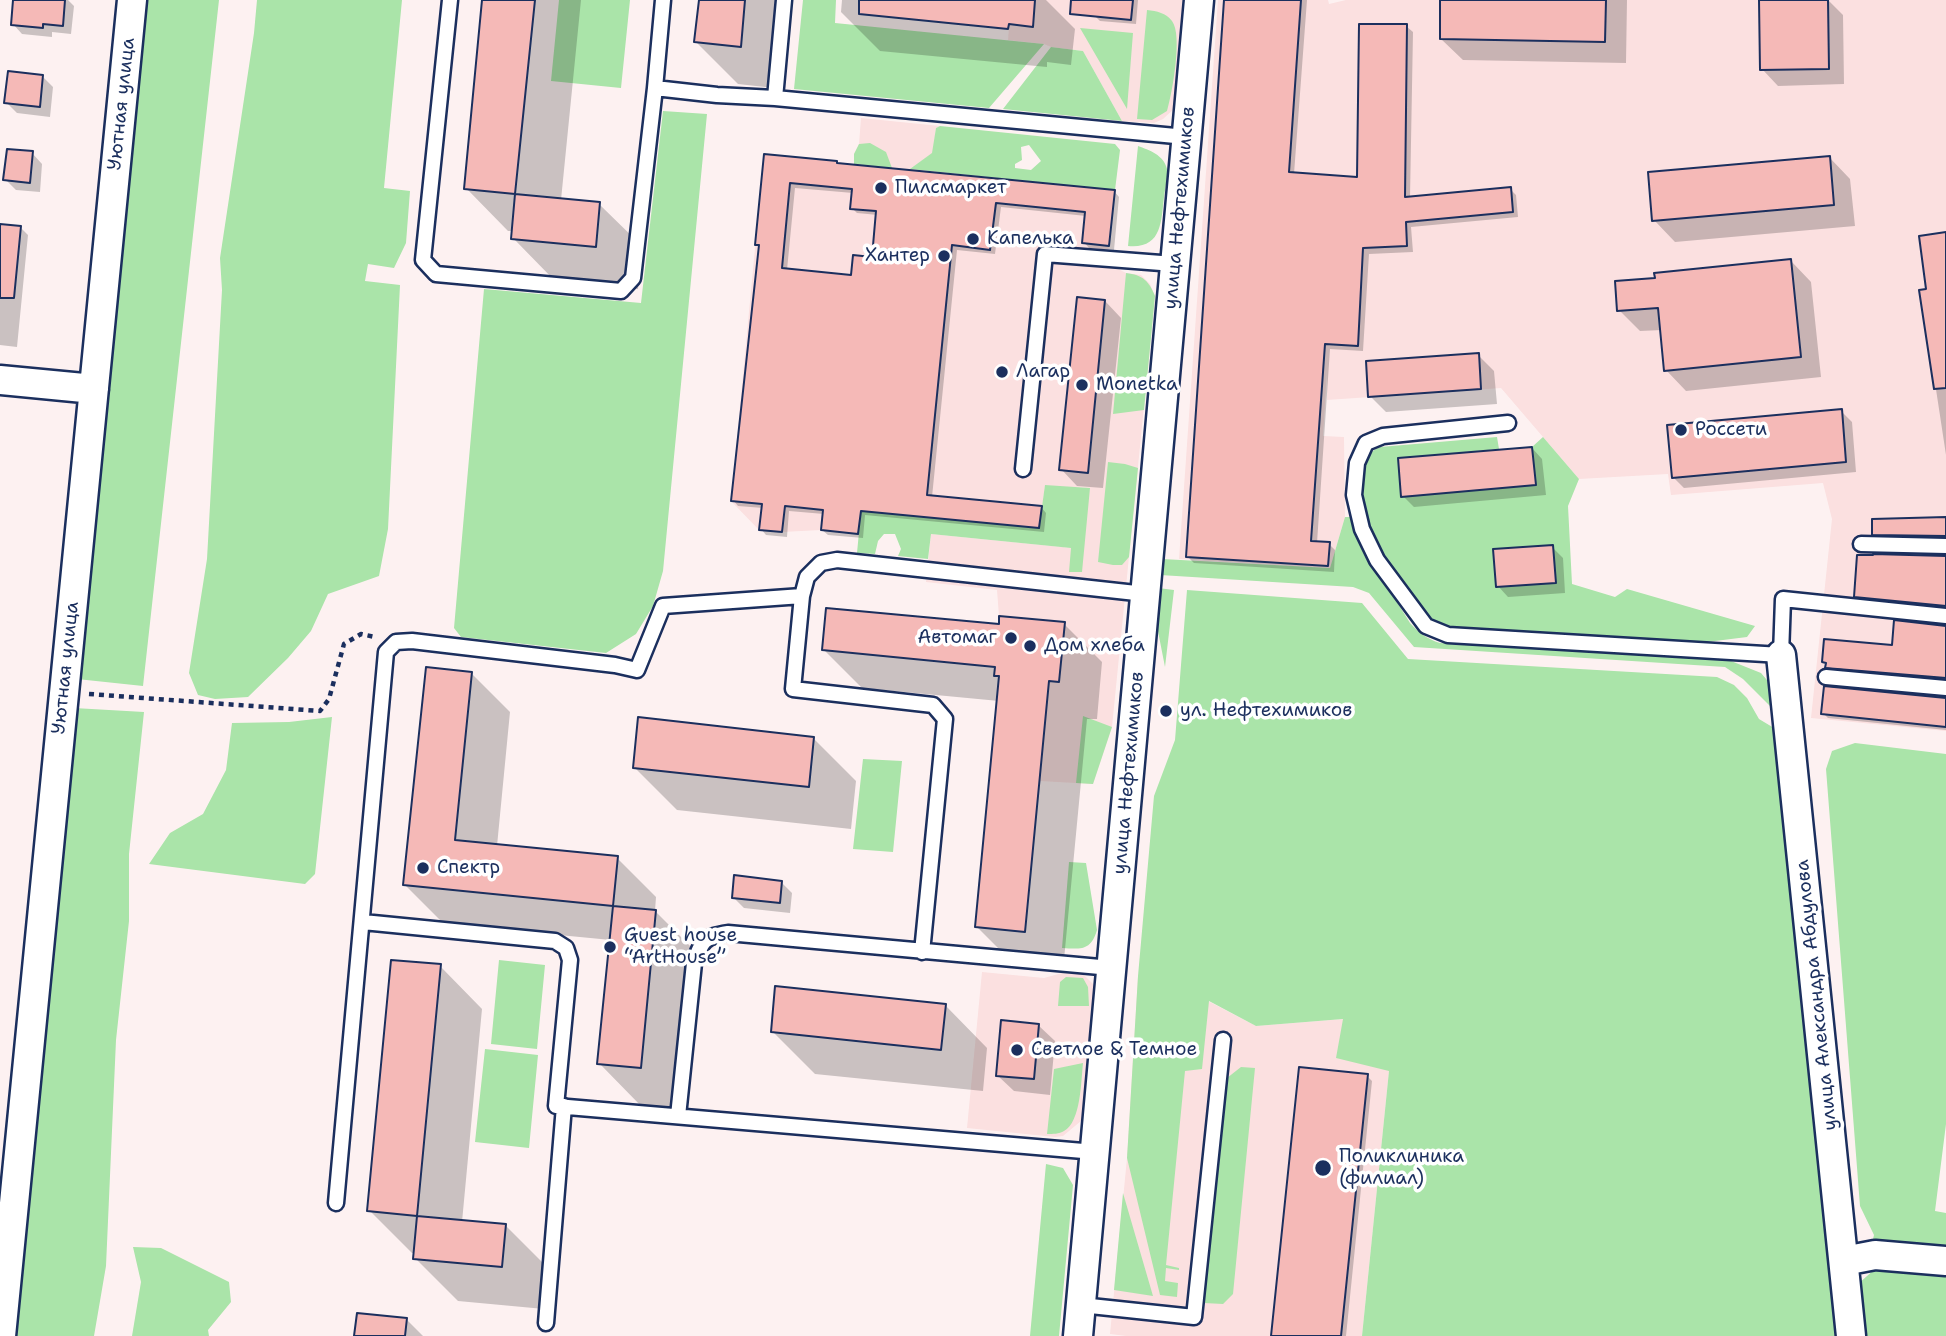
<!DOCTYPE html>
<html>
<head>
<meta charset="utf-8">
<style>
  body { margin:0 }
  canvas { display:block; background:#fdf1f1 }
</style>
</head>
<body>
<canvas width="1946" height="1336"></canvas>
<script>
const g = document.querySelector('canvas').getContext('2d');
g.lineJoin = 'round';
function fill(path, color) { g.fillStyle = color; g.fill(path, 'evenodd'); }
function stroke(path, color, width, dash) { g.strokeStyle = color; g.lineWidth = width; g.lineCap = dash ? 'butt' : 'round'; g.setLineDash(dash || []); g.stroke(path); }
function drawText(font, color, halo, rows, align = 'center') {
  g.font = font + ' "Shantell Sans",sans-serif'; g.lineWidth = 7; g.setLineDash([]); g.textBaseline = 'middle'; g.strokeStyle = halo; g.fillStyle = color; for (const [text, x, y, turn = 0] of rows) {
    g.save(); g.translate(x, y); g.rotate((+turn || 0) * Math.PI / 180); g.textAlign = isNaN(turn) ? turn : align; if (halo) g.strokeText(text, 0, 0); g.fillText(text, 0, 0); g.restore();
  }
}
const built = new Path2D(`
  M1011 0H1187L1179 98 1175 108 1163 119 1154 123 1122 121 1083 51 1051 47 1044 44 1008 40Z
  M1218 0H1328L1329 4 1346 0H1946V731L1811 718 1832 519 1823 483 1671 495 1668 474 1579 479 1501 388 1327 400V370L1323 436 1344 437 1345 517 1330 568 1179 559Z
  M861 118 940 126 936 128 933 153 911 169 1115 190 1107 263 1126 273 1141 275 1150 284 1155 296 1112 727 1093 784 1040 781 1049 682 994 676 999 616 997 590 926 582 931 534 1072 548 1090 488 1045 486 1039 528 861 511 858 534 821 530 782 532 759 530 731 501 764 154 854 164V154L859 144Z
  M982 972 1044 978 1062 973 1082 974 1086 977 1093 984 1095 990 1090 1064 1085 1110 1081 1121 1063 1136 1055 1137 967 1128Z
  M1138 976 1208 1001 1256 1026 1344 1019 1389 1071 1362 1336H1126L1110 1334 1127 1158Z`);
const green = new Path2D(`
  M145 0H219L143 686 77 679Z
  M257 0H402L384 188 410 191 406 243 394 268 368 264 365 281 400 285 388 529 379 576 328 594 311 631 288 658 248 697 215 699 198 695 189 673 207 559 222 290 220 258 254 33Z
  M559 0H630L621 88 551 81Z
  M803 0H836L835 23 1044 44 989 108 794 89Z
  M1147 10C1157 11 1166 13 1172 21 1183 35 1172 94 1167 111L1152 120 1137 119Z
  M1080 28 1133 33 1127 109Z
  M1051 47 1083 51 1122 121 1003 109Z
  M663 111 707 114 663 571 653 606 636 634 606 653 461 637 454 628 484 289 641 303Z
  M940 126 1115 144 1120 150 1115 190 910 169 932 153 936 128ZM1029 145 1041 161 1031 170 1015 168V164L1022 160 1021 147Z
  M870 143 886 152 892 168 854 164V154L859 144Z
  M1138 146C1149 150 1164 155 1167 169 1168 177 1165 189 1164 197 1161 222 1162 249 1128 246Z
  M1126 273C1143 275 1149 281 1155 296L1144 410 1113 414Z
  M1497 437 1499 449 1398 458 1401 497 1535 485 1532 447 1543 437 1579 479 1568 506 1572 584 1615 597 1627 589 1755 626 1747 637 1707 642 1458 628C1452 626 1443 626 1437 622 1407 605 1369 539 1361 505 1359 495 1361 482 1363 472 1365 460 1368 452 1380 447Z
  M1108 462 1125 464 1138 468 1129 557 1122 565H1113L1098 562Z
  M1045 485 1090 488 1082 572H1069L1071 548 931 534 928 559 898 556 901 549 895 534H884L878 541 875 554 857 553 861 511 1039 528Z
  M1345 517H1352L1361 544 1410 623C1419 633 1427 639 1440 643L1721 657 1761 673 1772 686 1778 714 1743 679 1725 667 1414 647 1369 593 1353 587 1160 575 1162 559 1330 568Z
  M1158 588 1174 590 1165 667 1155 616Z
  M1187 590 1362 603 1408 659 1717 677 1734 685 1747 698 1759 719 1779 731 1786 844 1821 1192 1841 1336H1362L1389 1071 1336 1058 1343 1019 1256 1026 1209 1001 1202 1069 1185 1071 1166 1265 1179 1268V1270L1166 1268 1165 1281 1178 1283 1177 1297 1160 1295 1127 1158 1138 976 1154 796 1175 740Z
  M74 708 144 712 129 854V921L116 1040 106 1266 94 1336H9Z
  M1083 716 1112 727 1093 784 1076 783Z
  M332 717 315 874 305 884 149 864 170 833 203 814 226 770 232 723 289 722Z
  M1855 743 1946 754V1124L1935 1211 1946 1213V1248L1872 1243 1874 1235 1860 1206 1826 769 1832 751Z
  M863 759 902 761 893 852 853 849Z
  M1069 862 1086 863 1097 930C1091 951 1081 949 1062 948Z
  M499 960 545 965 537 1049 491 1044Z
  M1066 977 1083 978 1088 987 1089 1006H1058L1060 982Z
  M485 1049 538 1055 529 1148 475 1142Z
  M1083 1063C1081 1081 1081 1122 1064 1131 1059 1134 1053 1134 1047 1134L1054 1069Z
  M1241 1067 1255 1068 1233 1294 1223 1304 1204 1303 1227 1078Z
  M1046 1164 1063 1168 1073 1185 1059 1336H1030Z
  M1123 1193 1153 1296 1114 1290Z
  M133 1247 161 1248 229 1282 231 1302 208 1330 209 1336H132L141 1282Z
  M1877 1267 1946 1273V1336H1863L1857 1285Z`);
const shadow = new Path2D(`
  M15 0H68L74 6 71 34 52 32V37L22 34 13 24Z
  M484 0H581L561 200 599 204 642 246 638 289 555 281 513 238V231H508L466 188Z
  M700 0H791L783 89 738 84 696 42Z
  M842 0H1046L1075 29 1071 65 1047 62V67L880 51 841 12Z
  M1096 0H1138L1136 24 1100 21 1095 16Z
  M1225 0H1307L1294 174 1359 179 1406 26 1413 32 1410 198 1510 189 1516 195 1518 217 1411 227 1413 252 1369 254 1363 351 1330 349 1317 543 1329 544 1335 550 1334 572 1194 563 1187 556Z
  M1442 0H1627L1626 63 1463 60 1441 39Z
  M1760 0H1828L1843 15 1844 84 1778 86 1762 69Z
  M42 76 53 87 50 117 17 113 6 102Z
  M32 153 42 164 40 192 16 190 5 179Z
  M766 156 838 165 1114 191 1119 197 1114 250 1089 248 1084 242 1086 216 1001 207 995 254 957 250 932 497 1041 507 1046 513 1044 532 865 515 863 538 828 535 822 530 824 514 789 511 787 537 766 535 761 529 763 508 738 506 733 500 760 248 757 244ZM795 188 853 193 852 208 857 213 878 215 874 259 853 277 787 270Z
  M1829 157 1850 179 1855 226 1675 242 1654 220Z
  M0 226 21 228 28 235 17 347 0 345Z
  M1946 234V455L1921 291 1928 290Z
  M1791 261 1811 282 1821 377 1686 391 1666 370 1662 330 1640 331 1619 310 1657 279Z
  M1105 301 1121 318 1103 488 1077 486 1061 469Z
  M1478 355 1494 371 1497 404 1386 412 1370 396Z
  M1841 411 1852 422 1856 472 1684 488 1673 477Z
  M1532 448 1542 459 1546 495 1414 507 1403 496Z
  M1946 522V540L1879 539 1874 534Z
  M1552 547 1563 558 1565 593 1508 597 1498 586Z
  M1946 559V610L1861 601 1856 596Z
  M1064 624 1102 662 1097 719H1087L1063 970 1015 965 977 927 999 701 862 688 824 650 1000 626Z
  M1946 627V682L1832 672 1824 662 1894 647Z
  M471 673 510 712 497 846 617 858 656 897 655 911 698 954 683 1110 641 1106 599 1063 611 940 444 924 405 885Z
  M1946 699V730L1828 718 1823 713Z
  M814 739 856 781 851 829 677 810 634 767Z
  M781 882 792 893 790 913 744 908 733 897Z
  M440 966 482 1009 462 1222 506 1226 548 1268 544 1309 458 1301 415 1258 416 1253H412L369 1210Z
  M945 1005 987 1048 983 1091 815 1074 773 1032Z
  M1038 1025 1055 1041 1050 1095 1014 1091 997 1075Z
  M1367 1076 1372 1081 1346 1336H1273Z
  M406 1319 423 1336H356Z`);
const building = new Path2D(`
  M13 0H65L63 26 43 24V28L11 25Z
  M482 0H535L515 194 464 189Z
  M699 0H745L741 47 694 42Z
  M859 0H1035L1033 27 1009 24 1008 29 859 14Z
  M1071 0H1133L1131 20 1070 14Z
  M1224 0H1301L1289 172 1357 177 1359 24H1407L1405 197 1511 187 1513 212 1406 222 1407 246 1363 248 1358 346 1325 344 1311 541 1330 542 1328 566 1186 557Z
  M1440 0H1606L1605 42 1440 39Z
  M1759 0H1828L1829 69 1760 70Z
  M8 71 43 75 40 107 4 103Z
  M7 149 33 151 30 183 3 180Z
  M764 154 837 161V163L1115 190 1109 246 1082 243 1085 212 996 203 990 250 952 245 927 495 1042 506 1039 528 861 511 858 534 821 530 823 510 785 506 782 532 759 530 762 504 731 501 759 245H755ZM790 183 852 189 850 209 876 211 872 257 853 255 851 275 782 268Z
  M1830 156 1834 205 1652 221 1648 172Z
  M515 194 600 202 596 247 511 239Z
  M0 224 21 226 14 298H0Z
  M1946 232V388L1934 389 1919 290 1926 289 1919 236Z
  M1791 259 1801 357 1664 371 1658 308 1617 311 1615 281 1655 278 1654 273Z
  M1077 297 1105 300 1088 473 1059 470Z
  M1479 353 1481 389 1368 397 1366 361Z
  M1842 409 1846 462 1672 478 1667 425Z
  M1532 447 1536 485 1401 497 1398 458Z
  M1946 517V536L1872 535V519Z
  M1553 545 1556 583 1496 587 1493 549Z
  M1873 554 1946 556V606L1854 597 1857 555H1873Z
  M826 608 999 624V616L1065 622 1059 682 1049 681 1025 932 975 927 999 676H994L995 667 822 650Z
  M1894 620 1946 626V678L1825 668 1826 663 1822 662 1824 639 1892 645Z
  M426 667 472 672 455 840 618 856 613 906 403 885Z
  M1824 686 1946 698V727L1821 714Z
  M638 717 814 737 809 787 633 768Z
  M734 875 782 881 780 903 732 898Z
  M613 906 656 910 641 1068 597 1064Z
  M391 960 441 964 417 1216 367 1211Z
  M775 986 946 1004 941 1050 771 1032Z
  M1001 1020 1039 1024 1034 1079 996 1076Z
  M1299 1067 1368 1074 1341 1336H1271Z
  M417 1216 506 1224 502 1267 413 1259Z
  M357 1313 407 1318 405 1336H354Z`);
const path = new Path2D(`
  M89 694 320 711 329 699 344 644 361 634 375 637`);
const service = new Path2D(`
  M450 0 423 260 436 274 621 291 633 278 655 88
  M663 0 655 88 717 95 775 98 1186 137
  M775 98 784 0
  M1508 423 1383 436 1366 443 1357 463 1354 495 1362 529 1377 560 1426 626 1448 635 1781 655 1783 599 1946 616
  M1023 469 1045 254 1174 264
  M1861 544 1946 546
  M1826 677 1946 688
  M363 922 555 941 566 948 570 960 556 1106 1095 1152
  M922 952 945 719 933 705 793 689 802 596 807 577 821 563 837 560 1145 594
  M678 1116 694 963C702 940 704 937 728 933L1111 968
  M336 1203 386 652 396 642 412 641 615 665 637 670 663 606 802 596
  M1081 1305 1194 1317 1223 1040
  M546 1323 564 1106`);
const minor = new Path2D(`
  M0 380 94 389
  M1781 655 1851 1336
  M1844 1261 1875 1255 1946 1261
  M1 1336 132 0
  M1078 1336 1199 0`);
const markers = [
  [881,188,7,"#1b2f5e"],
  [973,239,7,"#1b2f5e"],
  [944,256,7,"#1b2f5e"],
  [1002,372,7,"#1b2f5e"],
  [1082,385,7,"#1b2f5e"],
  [1681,430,7,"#1b2f5e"],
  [1011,638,7,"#1b2f5e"],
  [1030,646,7,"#1b2f5e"],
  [1166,711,7,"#1b2f5e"],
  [423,868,7,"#1b2f5e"],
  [610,947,7,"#1b2f5e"],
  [1017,1050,7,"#1b2f5e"],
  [1323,1168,9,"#1b2f5e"]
];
const streetNames = [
  ["Уютная улица",122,104,-84],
  ["улица Нефтехимиков",1180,208,-85],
  ["Уютная улица",66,668,-84],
  ["улица Нефтехимиков",1129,773,-85],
  ["улица Александра Абдулова",1817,995,-96]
];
const poiNames = [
  ["Пилсмаркет",895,188],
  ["Капелька",987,239],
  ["Хантер",930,256,"right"],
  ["Лагар",1016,372],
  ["Monetka",1096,385],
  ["Россети",1695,430],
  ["Автомаг",997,638,"right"],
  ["Дом хлеба",1044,646],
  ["ул. Нефтехимиков",1180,711],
  ["Спектр",437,868],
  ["Guest house",624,936],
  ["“ArtHouse”",624,958],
  ["Светлое & Темное",1031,1050],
  ["Поликлиника",1339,1157],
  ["(филиал)",1339,1179]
];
fill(built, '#fbe0e0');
fill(green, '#aae4a9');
fill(shadow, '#0003');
fill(building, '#f5b9b7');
stroke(building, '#1b2f5e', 2);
stroke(service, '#1b2f5e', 19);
stroke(minor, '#1b2f5e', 33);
stroke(path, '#1b2f5e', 4.5, [5, 5]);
stroke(service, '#fff', 14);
stroke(minor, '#fff', 28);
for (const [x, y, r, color] of markers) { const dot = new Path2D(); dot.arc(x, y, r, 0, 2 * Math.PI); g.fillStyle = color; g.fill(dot); stroke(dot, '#fff', 2.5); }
drawText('19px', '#1b2f5e', '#fff', streetNames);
drawText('19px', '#1b2f5e', '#fff', poiNames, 'left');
</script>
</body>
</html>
